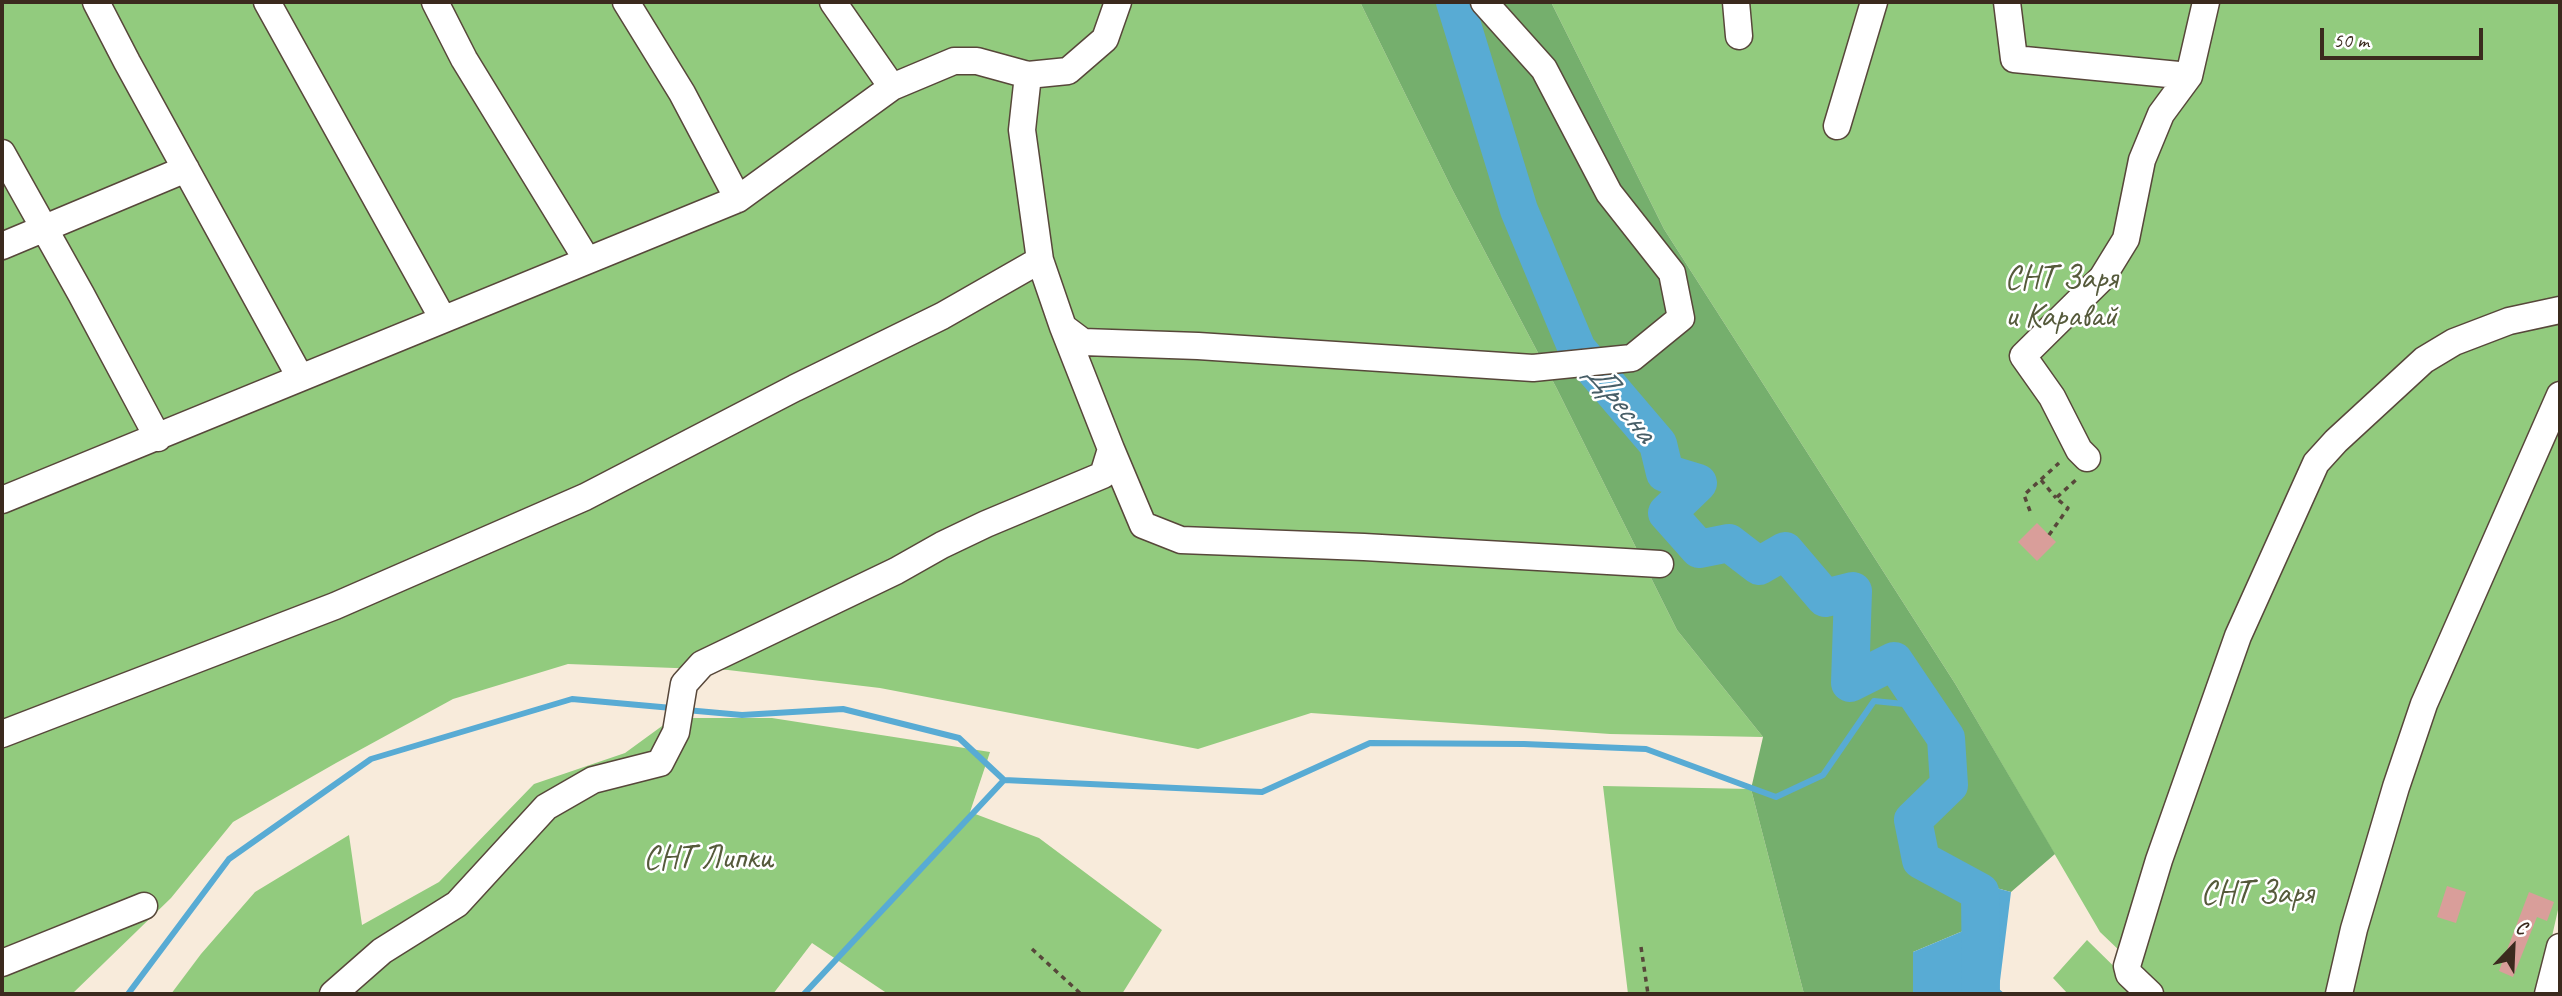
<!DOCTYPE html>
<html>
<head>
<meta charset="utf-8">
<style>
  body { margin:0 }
  #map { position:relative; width:2562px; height:996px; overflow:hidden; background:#f8ebdb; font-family:Caveat,sans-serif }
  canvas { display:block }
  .frame { position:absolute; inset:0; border:4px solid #3b2a1e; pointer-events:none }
  .north { position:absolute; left:2478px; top:912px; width:70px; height:70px; -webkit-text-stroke:5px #fff; paint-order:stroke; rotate:23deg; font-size:19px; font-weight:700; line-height:28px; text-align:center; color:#3b2a1e }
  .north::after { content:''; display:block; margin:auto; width:24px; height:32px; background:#3b2a1e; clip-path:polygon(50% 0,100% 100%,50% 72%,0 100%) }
  .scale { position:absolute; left:2320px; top:28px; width:163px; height:32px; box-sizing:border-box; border:4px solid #3b2a1e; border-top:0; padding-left:9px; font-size:21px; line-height:24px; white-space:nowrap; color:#3b2a1e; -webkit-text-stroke:5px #fff; paint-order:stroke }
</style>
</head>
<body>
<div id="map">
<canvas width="2562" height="996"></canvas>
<div class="frame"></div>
<div class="north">С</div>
<div class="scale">50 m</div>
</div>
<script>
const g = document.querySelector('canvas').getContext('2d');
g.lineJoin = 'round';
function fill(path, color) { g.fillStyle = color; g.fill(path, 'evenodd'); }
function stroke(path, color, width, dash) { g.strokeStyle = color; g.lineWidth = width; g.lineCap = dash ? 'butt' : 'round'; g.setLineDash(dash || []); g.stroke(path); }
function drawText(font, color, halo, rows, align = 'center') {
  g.font = font + ' Caveat,sans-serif'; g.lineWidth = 5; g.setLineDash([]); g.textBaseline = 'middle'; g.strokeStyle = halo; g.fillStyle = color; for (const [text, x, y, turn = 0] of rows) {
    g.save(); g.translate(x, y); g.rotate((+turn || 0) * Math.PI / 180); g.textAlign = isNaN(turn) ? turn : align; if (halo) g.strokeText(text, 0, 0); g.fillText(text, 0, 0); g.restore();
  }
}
const green = new Path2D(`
  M2 2H1360L1452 189 1557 389 1677 630 1763 737 1610 734 1311 713 1198 749 880 688 728 670 568 664 453 699 336 763 233 822 171 898 72 994H2Z
  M1551 2H2560V301L2426 346 2312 456 2123 954 2100 932 1956 685 1664 229Z
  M2560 316V383L2511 500 2331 994H2164L2135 969 2228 672 2305 503 2348 436 2433 361Z
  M2560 412V901L2539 994H2344L2432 697Z
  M673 718H772L990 752 970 812 1039 838 1162 930 1122 994H888L812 943 773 994H171L201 954 255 892 349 835 362 925 439 882 534 784 625 753Z
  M1603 786 1751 789 1804 994H1628Z
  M2087 940 2142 994H2068L2053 978Z`);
const forest = new Path2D(`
  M1360 2H1551L1664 229 1956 685 2055 854 2011 892 1967 880 1963 931 1913 952V994H1804L1751 789 1763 737 1677 630 1557 389 1452 189Z`);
const water = new Path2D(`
  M1967 880 2011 892 1999 989 2005 994H1913V952L1963 931Z`);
const stream = new Path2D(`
  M686 710 742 715 843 709 959 738 1004 780
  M128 994 229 859 371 759 572 699 672 708
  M804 994 1004 780 1262 792 1370 743 1524 744 1646 749 1776 797 1823 775 1874 701 1924 706`);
const river = new Path2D(`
  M1455 2 1519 210 1577 349 1658 444 1665 473 1698 483 1667 513 1699 549 1729 543 1759 566 1785 551 1825 598 1853 591 1850 683 1894 661 1946 738 1949 785 1913 820 1921 860 1980 892 1981 994`);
const building = new Path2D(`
  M2037 523 2056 542 2037 561 2018 542Z
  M2447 886 2466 892 2456 923 2437 917Z
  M2529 892 2554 902 2547 921 2537 917 2513 977 2499 971Z`);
const path = new Path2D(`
  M2041 480 2056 498
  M2030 511 2024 495 2059 463
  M2049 535 2068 508 2056 498 2077 479
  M1641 947 1648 994
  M1032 949 1081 994`);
const minor = new Path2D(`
  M96 2 127 62 300 377
  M267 2 443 319
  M435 2 464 59 587 260
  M626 2 682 93 738 199
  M833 2 892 87
  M1736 2 1739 36
  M2007 2 2014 59 2189 76
  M1837 126 1874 2
  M2 153 81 294 158 438
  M2 246 186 169
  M1063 327 1083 342 1198 346 1533 368 1632 358 1681 318 1672 273 1609 193 1544 69 1484 2
  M1111 449 1143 525 1181 540 1364 547 1660 564
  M2087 458 2079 450 2052 397 2023 356 2102 278 2126 239 2142 160 2161 114 2189 76 2206 2
  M2 500 738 199 892 87 954 61H977L1028 75 1068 71 1105 39 1118 2
  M2 734 335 606 585 497 795 388 942 316 1040 260
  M2 963 144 906
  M333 994 382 951 457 904 546 807 593 780 660 763 676 732 684 684 702 664 896 571 942 545 986 524 1103 475 1111 449 1063 327 1040 260 1022 130 1028 75
  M2150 994 2129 974 2127 966 2159 860 2238 636 2316 463 2336 441 2424 360 2454 342 2509 321 2560 310
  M2339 994 2354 929 2396 787 2424 704 2560 395
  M2548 994 2560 947`);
const parkNames = [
  ["СНТ Заря",2061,279],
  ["и Каравай",2061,317],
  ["СНТ Липки",708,859],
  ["СНТ Заря",2257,894]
];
const waterNames = [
  ["Дресна",1620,403,51]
];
fill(green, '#92cb7e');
fill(forest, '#75af6d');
fill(water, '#58abd4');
stroke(stream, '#58abd4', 6);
stroke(river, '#58abd4', 38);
fill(building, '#d99e9a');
stroke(minor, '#57473a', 29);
stroke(path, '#57473a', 3.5, [5, 5]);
stroke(minor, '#fff', 26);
drawText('33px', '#555a3b', '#fff', parkNames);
drawText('italic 35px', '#475e67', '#fff', waterNames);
</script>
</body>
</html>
